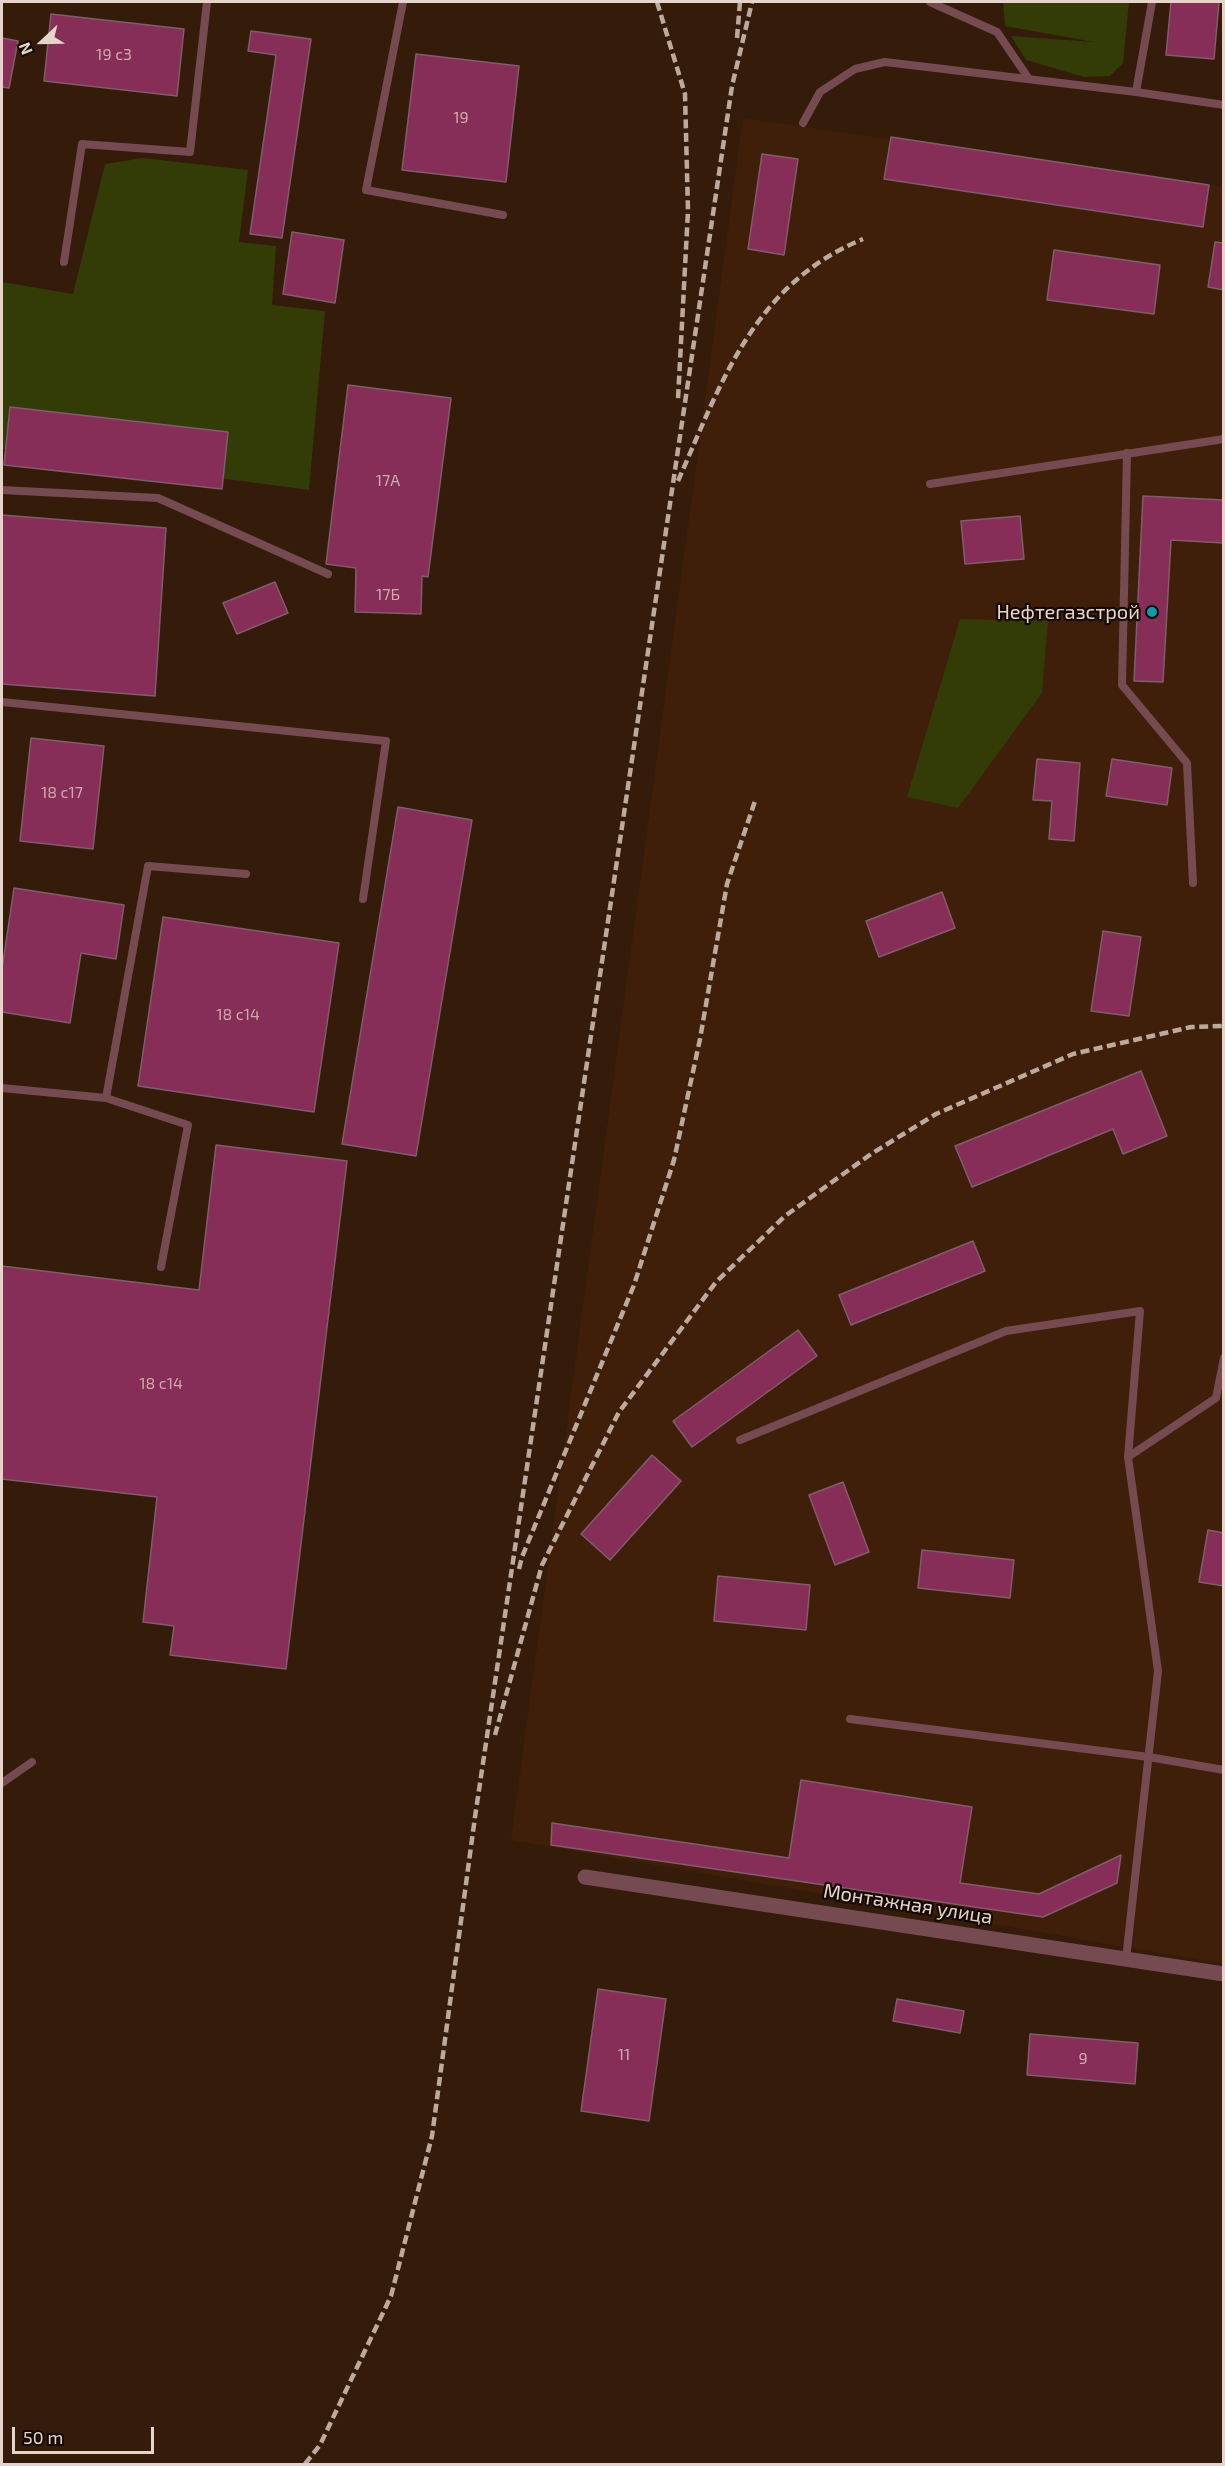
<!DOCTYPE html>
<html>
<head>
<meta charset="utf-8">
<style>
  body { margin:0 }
  #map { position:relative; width:1225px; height:2466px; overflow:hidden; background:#341b0a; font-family:"Exo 2",sans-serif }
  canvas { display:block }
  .frame { position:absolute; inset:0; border:3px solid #e6d4ca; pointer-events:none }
  .north { position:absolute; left:12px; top:12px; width:60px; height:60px; -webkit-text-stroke:4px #140803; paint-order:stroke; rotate:248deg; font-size:16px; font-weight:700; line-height:24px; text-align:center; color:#e6d4ca }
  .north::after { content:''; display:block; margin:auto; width:21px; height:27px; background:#e6d4ca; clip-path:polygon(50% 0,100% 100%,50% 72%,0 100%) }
  .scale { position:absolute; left:12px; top:2427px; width:142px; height:27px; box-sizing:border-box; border:3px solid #e6d4ca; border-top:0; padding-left:8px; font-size:18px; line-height:21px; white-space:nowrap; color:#e6d4ca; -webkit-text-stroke:4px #140803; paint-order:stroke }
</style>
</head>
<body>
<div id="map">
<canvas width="1225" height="2466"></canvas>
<div class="frame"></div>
<div class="north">N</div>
<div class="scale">50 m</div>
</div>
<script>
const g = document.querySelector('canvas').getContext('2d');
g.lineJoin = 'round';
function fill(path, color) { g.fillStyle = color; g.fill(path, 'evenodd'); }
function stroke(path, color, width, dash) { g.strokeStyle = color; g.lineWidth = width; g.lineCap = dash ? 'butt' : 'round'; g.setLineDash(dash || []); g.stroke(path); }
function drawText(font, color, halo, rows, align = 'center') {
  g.font = font + ' "Exo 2",sans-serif'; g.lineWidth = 4.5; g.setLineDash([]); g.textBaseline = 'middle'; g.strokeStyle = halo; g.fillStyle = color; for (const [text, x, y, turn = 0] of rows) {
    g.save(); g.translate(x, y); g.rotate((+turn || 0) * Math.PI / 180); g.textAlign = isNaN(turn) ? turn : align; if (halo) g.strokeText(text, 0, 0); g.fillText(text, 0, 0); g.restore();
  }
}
const built = new Path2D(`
  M743 118 1223 187V1964L511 1840Z`);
const green = new Path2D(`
  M1003 2H1129L1123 63 1110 76 1084 77 1026 60 1011 36 1094 42 1005 26Z
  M143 158 248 170 239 242 276 246 272 305 325 311 309 490 2 449V282L73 294 105 164Z
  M960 619 1048 621 1042 693 958 808 907 797Z`);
const building = new Path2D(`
  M1171 2H1219L1214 59 1166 55Z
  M51 14 184 29 177 96 44 81Z
  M251 31 311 39 282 238 250 234 276 55 248 51Z
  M2 38 18 41 9 88 2 87Z
  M416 54 519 66 506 182 402 170Z
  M891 137 1209 185 1203 227 884 179Z
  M762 154 798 159 784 255 748 249Z
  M292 232 344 240 335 303 283 294Z
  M1215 242 1224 243V290L1208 287Z
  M1054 250 1160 265 1154 314 1047 300Z
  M348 385 451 398 428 577 422 576 421 614 355 612 356 568 326 564Z
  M10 407 228 432 222 489 4 465Z
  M1143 496 1224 500V543L1171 540 1163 682 1134 681Z
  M2 515 166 528 155 696 2 684Z
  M1020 516 1024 559 965 564 961 521Z
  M275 582 288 613 237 634 223 603Z
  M31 738 104 746 93 849 20 841Z
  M1037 759 1080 763 1074 841 1049 839 1052 801 1033 800Z
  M1112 759 1172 768 1167 805 1106 796Z
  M398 807 472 820 416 1156 342 1144Z
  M14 888 124 905 116 959 81 953 70 1023 2 1012V969Z
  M942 892 955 928 879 957 866 921Z
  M163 917 339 943 314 1112 138 1086Z
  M1103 931 1141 937 1129 1016 1091 1011Z
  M1141 1071 1167 1136 1123 1154 1113 1129 972 1187 955 1146Z
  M216 1145 347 1161 286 1669 170 1655 174 1626 143 1622 157 1497 2 1479V1266L199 1290Z
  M973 1241 985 1271 851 1325 839 1295Z
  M798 1330 817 1356 692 1447 673 1421Z
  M652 1455 681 1481 610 1560 581 1534Z
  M843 1482 869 1552 835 1565 809 1495Z
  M1208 1530 1224 1533V1586L1199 1582Z
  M922 1550 1014 1560 1010 1598 918 1588Z
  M718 1576 810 1585 806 1630 714 1621Z
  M801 1780 972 1807 960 1883 1039 1894 1121 1855 1117 1883 1043 1917 551 1845 552 1823 789 1858Z
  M598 1989 666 1999 649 2121 581 2111Z
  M897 1999 964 2011 960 2033 893 2021Z
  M1030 2034 1138 2043 1135 2084 1027 2075Z`);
const lane = new Path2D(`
  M403 2 366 190 503 215
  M930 2 997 32 1029 79
  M1136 92 1152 2
  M803 123 820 92 855 69 885 62 1136 92 1224 105
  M64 262 82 144 190 152 207 2
  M1127 453 1122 685 1187 763 1193 883
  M930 484 1224 439
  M2 490 158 498 328 574
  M2 702 386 741 363 899
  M2 1088 106 1098 148 866 246 874
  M106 1098 188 1125 161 1267
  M740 1440 1006 1331 1140 1311 1128 1457 1158 1671 1126 1959
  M1128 1457 1216 1398 1224 1358
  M850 1719 1149 1757 1224 1770
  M2 1783 32 1762`);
const street = new Path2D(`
  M585 1877 1224 1974`);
const rail = new Path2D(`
  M657 2 685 94 688 211 678 399
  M737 38 740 2
  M678 481C722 381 754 284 863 239
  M519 1569 522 1557 634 1285 674 1160 700 1039 727 884 756 798
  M495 1735 542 1565 619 1412 716 1282 785 1216 871 1154 936 1114 1073 1054 1191 1027 1224 1026
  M305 2464 320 2445 391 2296 432 2136 475 1817 732 86 752 2`);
const markers = [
  [1152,612,6,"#0f9aa8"]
];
const numberNames = [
  ["19 с3",114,55],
  ["19",461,118],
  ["17А",388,481],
  ["17Б",388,595],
  ["18 с17",62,793],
  ["18 с14",238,1015],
  ["18 с14",161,1384],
  ["11",624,2055],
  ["9",1083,2059]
];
const poiNames = [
  ["Нефтегазстрой",1140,612]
];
const streetNames = [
  ["Монтажная улица",908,1904,9]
];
fill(built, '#3f1f0a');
fill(green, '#333b07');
fill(building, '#862e58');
stroke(building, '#805d6b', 1.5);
stroke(lane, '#754b51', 8);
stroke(street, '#754b51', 15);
stroke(rail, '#bdaa9e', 4.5, [9, 4.5]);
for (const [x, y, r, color] of markers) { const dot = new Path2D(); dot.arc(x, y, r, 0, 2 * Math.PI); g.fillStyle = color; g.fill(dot); stroke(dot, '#140803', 2); }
drawText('16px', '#ceaaae', null, numberNames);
drawText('20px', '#e6d4ca', '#140803', poiNames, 'right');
drawText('20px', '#e6d4ca', '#140803', streetNames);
</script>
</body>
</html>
